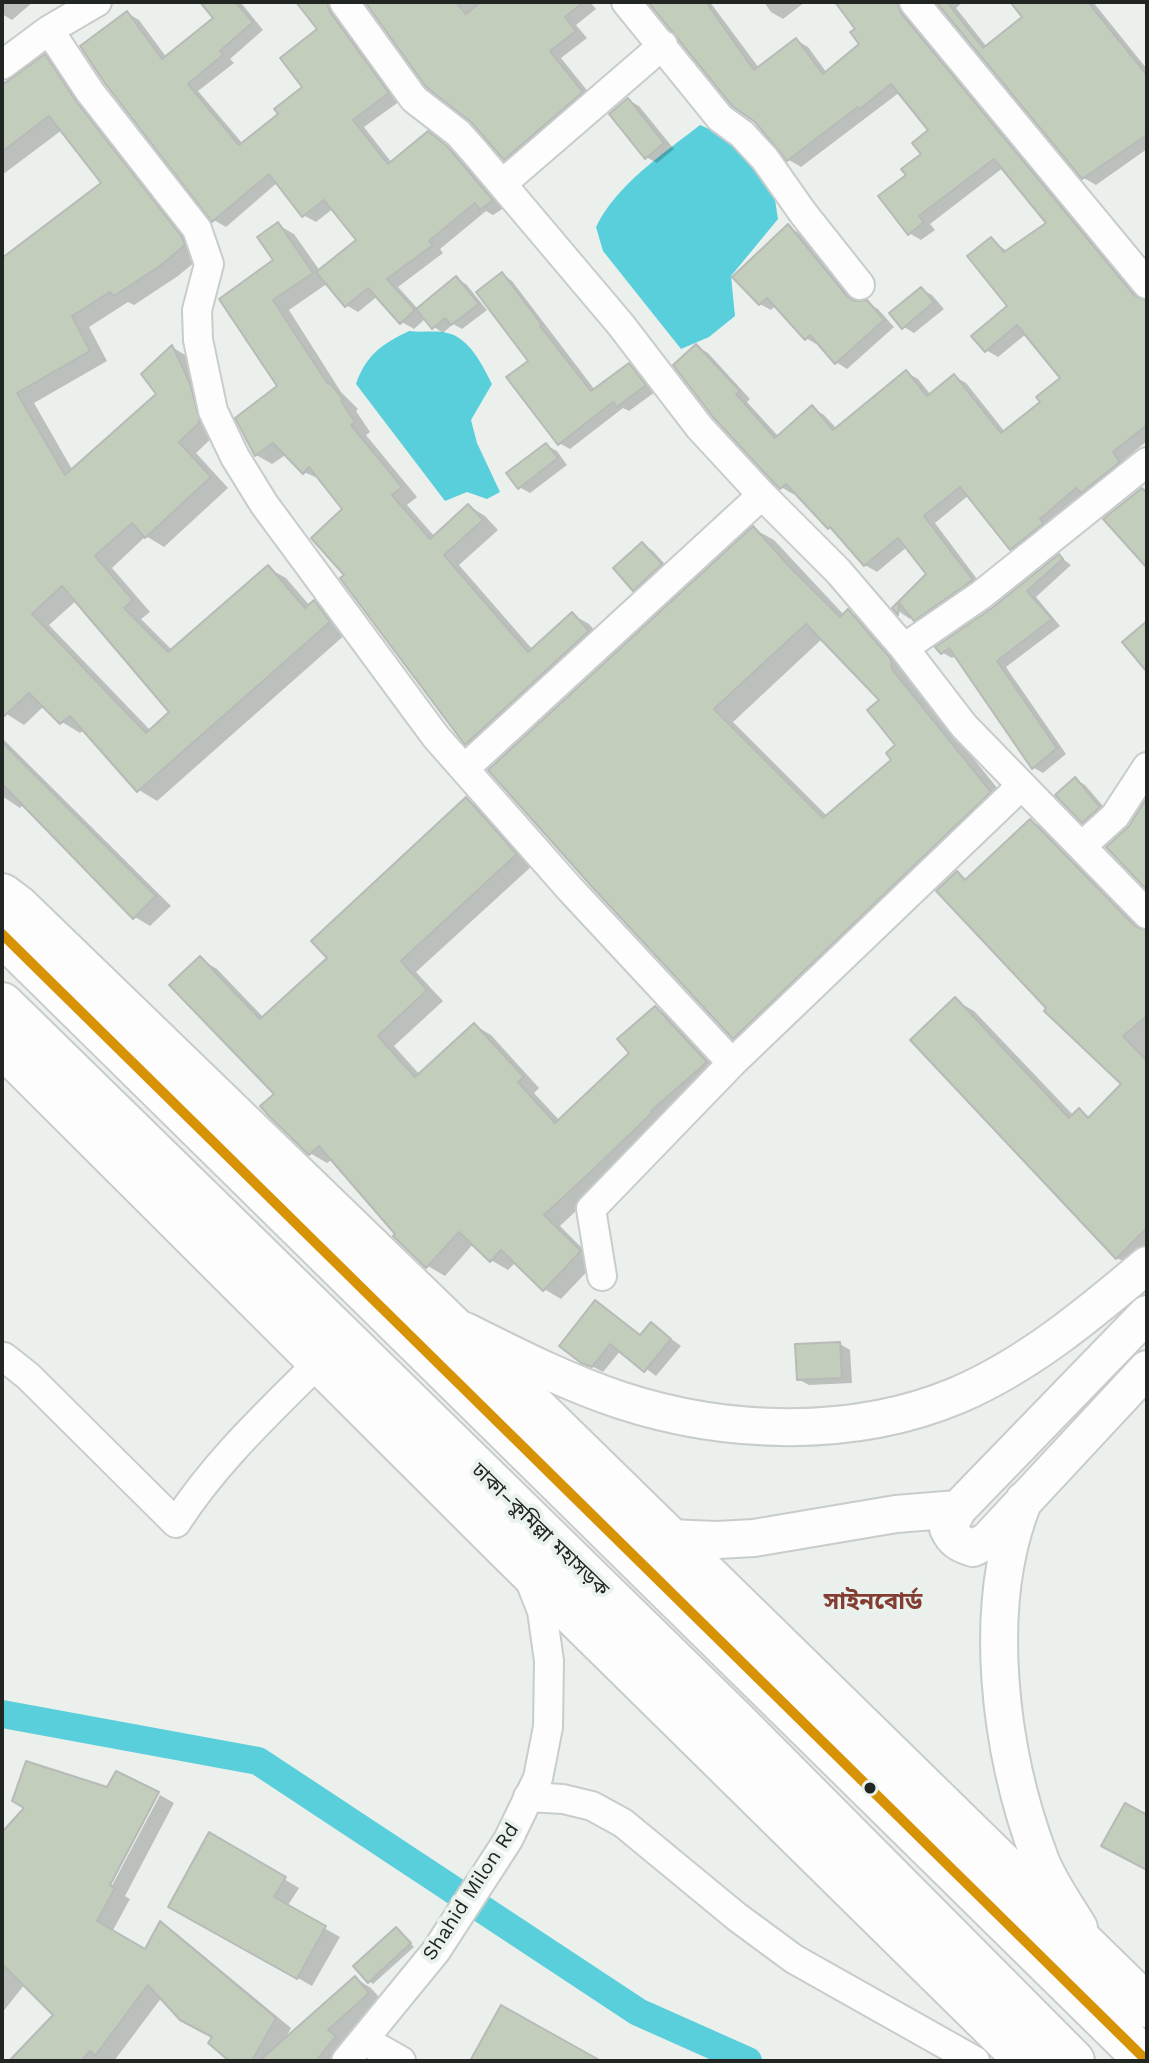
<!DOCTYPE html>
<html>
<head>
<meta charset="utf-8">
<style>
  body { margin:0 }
  #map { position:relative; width:1149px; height:2063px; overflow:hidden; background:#ebf0ed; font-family:"Work Sans",sans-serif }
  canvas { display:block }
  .frame { position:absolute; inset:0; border:4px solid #222623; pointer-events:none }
</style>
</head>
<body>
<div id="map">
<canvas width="1149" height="2063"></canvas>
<div class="frame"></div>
</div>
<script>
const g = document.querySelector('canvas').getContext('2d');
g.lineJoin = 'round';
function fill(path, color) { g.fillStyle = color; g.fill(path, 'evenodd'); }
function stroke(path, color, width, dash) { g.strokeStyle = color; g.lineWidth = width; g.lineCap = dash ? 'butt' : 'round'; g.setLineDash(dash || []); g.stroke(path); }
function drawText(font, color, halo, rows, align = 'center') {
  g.font = font + ' "Work Sans","Noto Sans Bengali",sans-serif'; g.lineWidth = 8; g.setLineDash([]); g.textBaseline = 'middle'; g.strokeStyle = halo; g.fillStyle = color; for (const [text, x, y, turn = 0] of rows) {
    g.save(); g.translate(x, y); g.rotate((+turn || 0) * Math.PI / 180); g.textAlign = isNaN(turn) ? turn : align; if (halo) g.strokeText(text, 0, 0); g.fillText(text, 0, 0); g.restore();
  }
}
const water = new Path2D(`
  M700 125 725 136 773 187 778 219 731 276 735 316 709 337 681 349 603 251 596 227C617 184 663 154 700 125Z
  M409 331C422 333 435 330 447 333 469 337 483 366 492 384L471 420 477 443 500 492 487 499 467 492 445 501 356 384C366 355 382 344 409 331Z`);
const shadow = new Path2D(`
  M2 2H33L12 20 2 14Z
  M202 2H245L242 4 263 30 230 59 234 63 198 91 243 144 281 114 305 88 320 29 299 2H341L400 101 364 127 392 163 441 141 459 155 504 208 493 215 486 211 440 249 443 253 398 287 418 309 456 279 466 284 487 310 462 329 453 324 443 333 434 327 426 318 414 329 402 322 378 296 358 312 346 305 328 283 289 310 341 392 358 409 356 411 370 432 366 435 417 497 407 505 435 537 469 506 485 516 498 530 459 565 533 650 573 615 589 624 604 641 483 752 467 743 346 575 345 509 322 480 304 472 287 454 272 464 256 455 280 387 222 299 276 261 278 225 294 234 320 271 359 240 334 208 316 222 303 215 278 182 226 227 214 220 127 13 139 20 167 58 215 19Z
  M367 2H590L596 9 576 25 587 38 561 58 594 99 517 165 505 158Z
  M650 2H710L759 68 796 40 808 47 827 73 862 44 858 29 836 2H912V21L1147 302V441L1124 460 1132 469 1024 555 1012 548 969 495 935 523 983 587 927 626 910 614V619L894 608 928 574 907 547 877 572 865 565 797 492 793 494 781 487 696 346 708 353 750 399 747 402 779 437 812 408 824 415 837 429 906 372 918 379 931 395 954 376 966 383 1005 432 1043 402 1063 379 1026 334 998 357 986 350 1010 306 991 239 1008 252 1049 223 1004 167 930 224 935 230 921 240 909 233 908 175 924 154 930 130 900 92 801 167 789 160Z
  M764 2H805L783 19 771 12Z
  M939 2H963L956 8 987 47 1024 17 1013 2H1093L1147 69V149L1096 185 1084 178Z
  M45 57 63 67 202 256 178 276 134 305 128 302 89 327 107 361 34 403 73 471 158 394 172 347 190 358 217 433 196 453 228 488 164 547 146 536 112 568 150 612 141 619 173 651 268 568 286 578 310 606 314 603 332 613 347 633 157 801 139 790 85 729 80 733 62 722 44 706 24 725 2 711V260L104 183 62 130 2 175V82L9 83ZM77 600 172 712 151 731 49 625Z
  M628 100 639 106 674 149 657 163 646 157Z
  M788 227 799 233 856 303 866 302 878 309 894 327 847 369 836 362 818 342 816 344 806 338 776 305 771 310 760 304Z
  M502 274 512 281 595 390 629 365 640 372 655 392 629 411 623 408 570 449 559 443Z
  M921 289 932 295 944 309 914 333 904 327Z
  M546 445 557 451 567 465 530 493 519 487Z
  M754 529 774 540 845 616 849 612 869 623 912 674V682L1010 804 754 1049 734 1037 595 888ZM823 638 882 700 898 745 894 760 828 817 733 722Z
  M643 545 653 551 671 571 645 595 634 589Z
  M1059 556 1071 565 1036 597 1060 626 1006 667 1066 754 1043 773 1034 768 957 655 952 658 943 653Z
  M2 738 171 906 150 926 135 917 24 804 20 808 2 796Z
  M1075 779 1085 785 1109 813 1094 827 1083 821Z
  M467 800 484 809 533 865 416 972 443 1001 394 1046 420 1075 474 1025 491 1035 539 1088 534 1093 560 1121 632 1053 656 1008 673 1018 723 1072 560 1226 596 1262 561 1299 544 1289 516 1262 508 1270 491 1260 474 1243 445 1276 428 1266 333 1159 327 1163 310 1153 200 959 217 969 264 1018 330 959Z
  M1031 821 1050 832 1147 932V1258L1136 1269 1117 1258 955 1000 974 1011 1074 1116 1079 1110 1091 1118 1124 1084 1049 1009 957 874 968 880Z
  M651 1324 681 1346 656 1376 621 1350 603 1372 582 1361 562 1346 641 1337Z
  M840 1344 850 1350 852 1383 809 1385 798 1379Z
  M27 1764 103 1893 107 1895 160 1795 174 1803 125 1896 130 1899 112 1932 146 1952 161 1924 176 1933 291 2028 284 2041 355 1978 371 1988 384 2003 343 2041 351 2047 340 2061H229L215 2037 162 1997 114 2061H11L56 2014 25 1984 2 2013V1835L27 1807Z
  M210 1835 299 1888 287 1907 340 1937 312 1986 170 1906Z
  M396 1929 414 1947 373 1984 369 1981Z`);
const canal = new Path2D(`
  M2 1714 258 1761 638 2012 748 2061`);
const building = new Path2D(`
  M200 2H235L253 22 220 51 223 55 188 84 239 145 278 114 274 109 302 87 280 58 317 29 296 2H327L330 12 389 93 353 120 388 164 428 131 446 145 493 200 480 210 475 203 429 241 433 245 387 279 415 310 400 324 368 288 345 307 316 272 356 240 324 200 302 217 269 174 212 222 104 82 80 46 127 11 162 59 213 18Z
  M365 2H456L466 14 481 2H584L565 17 576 31 550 51 583 92 504 160 471 122 426 87Z
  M648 2H706L754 70 796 38 823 74 859 44 850 32 855 29 835 2H897L901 13 1134 295 1147 301V425L1113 452 1120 462 1081 493 1076 488 1040 519 1044 523 1010 550 960 487 924 516 973 580 914 621 899 603 898 615 892 608 926 574 898 538 864 566 830 527 828 529 786 484 780 489 774 483 713 417 673 365 696 344 740 391 736 394 775 438 812 405 833 430 906 370 927 396 954 374 1001 433 1040 402 1036 397 1060 378 1017 325 985 352 971 336 1007 306 967 256 991 237 1004 252 1046 223 994 159 919 216 924 222 908 235 878 196 906 175 901 169 921 154 912 143 928 130 891 84 860 109 858 107 787 161 755 122 732 106Z
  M936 2H947L983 48 1022 17 1010 2H1088L1147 75V135L1082 179Z
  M45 54 76 101 182 237 185 245 160 266 114 296 110 292 72 316 90 351 17 393 65 475 156 394 141 374 172 345 190 383 200 422 179 442 211 477 145 538 132 523 95 556 133 600 124 608 168 652 268 565 305 608 314 600 330 622 137 792 70 716 60 724 29 693 2 718V258L101 183 49 116 2 152V85ZM62 586 169 712 146 733 32 614Z
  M628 98 664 143 645 159 609 114Z
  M278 222 313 273 273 300 328 384 330 383 343 399 341 401 355 422 351 425 402 487 392 495 430 539 468 504 483 520 444 555 528 652 572 612 589 631 465 745 340 578 344 575 311 538 342 509 309 467 303 474 273 443 255 456 235 418 277 386 219 299 273 260 257 237Z
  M788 224 847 296 854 301 867 300 884 320 835 364 810 335 805 340 767 298 759 305 732 277Z
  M502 272 542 325 540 326 591 391 629 363 646 385 617 407 613 402 558 445 506 377 528 361 476 292Z
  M456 276 479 304 451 325 445 318 432 329 416 309Z
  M921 287 934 302 902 329 889 313Z
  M546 443 558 458 518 489 506 473Z
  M1142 488 1147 493V568L1103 519Z
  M753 526 788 565 840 617 848 609 891 659 892 669 991 792 733 1039 594 889 488 770ZM806 624 879 700 867 710 895 745 886 753 891 760 823 818 714 709Z
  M642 542 662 564 633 591 613 568Z
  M1059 554 1063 559 1027 591 1052 619 997 661 1057 748 1032 769 949 648 941 654 935 647 992 608Z
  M1147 621V672L1122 642Z
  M2 742 156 896 133 919 2 784Z
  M1075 777 1100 807 1082 823 1055 795Z
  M466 797 517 854 401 961 427 990 378 1036 415 1077 474 1023 524 1077 518 1082 555 1123 629 1053 617 1039 655 1006 707 1062 651 1111 653 1112 596 1167 544 1215 581 1251 543 1291 501 1250 490 1262 459 1232 426 1268 393 1236 395 1234 319 1146 309 1155 270 1117 260 1106 274 1094 169 985 200 956 260 1019 327 958 311 941Z
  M1146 799 1147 800V890L1106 847 1129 826Z
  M1030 819 1135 926 1147 931V1016L1123 1036 1147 1061V1228L1116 1259 910 1040 955 997 1069 1118 1079 1108 1088 1118 1121 1084 1044 1011 1046 1008 936 891 957 871 965 880Z
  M595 1300 640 1335 651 1322 671 1339 644 1372 610 1344 592 1367 581 1363 559 1346Z
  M840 1342 842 1378 797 1380 795 1344Z
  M26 1761 107 1787 116 1771 159 1792 110 1885 115 1888 97 1921 145 1949 160 1921 276 2018 252 2061H229L208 2043 212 2037 180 2020 148 1985 95 2056 90 2051 81 2061H9L53 2015 2 1964V1832L24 1808 12 1801Z
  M1125 1803 1147 1815V1870L1101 1846Z
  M209 1832 286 1877 274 1897 326 1926 297 1979 168 1907Z
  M396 1927 411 1943 368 1983 353 1966Z
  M355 1976 369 1993 328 2030 336 2036 316 2061H259Z
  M501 2005 601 2061H470Z`);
const minor = new Path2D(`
  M344 2 414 99 458 133 474 151 621 325 700 428 762 495 838 571 904 648 964 726 1147 914
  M626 2 720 118 742 134 765 159 803 213 860 285
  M914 2 1147 284
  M49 30 90 92 197 229 209 264 197 310 198 340 213 411 235 457 264 504 436 737 570 889 732 1063
  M2 65 49 30 97 2
  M502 184 663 45
  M904 648 981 595 1147 462
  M464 769 762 495
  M1082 846 1115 816 1147 767
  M602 1276 591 1209 732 1063 1021 786
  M2 1359 4 1357 28 1376 176 1523C215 1462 269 1412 319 1362
  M528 1797 563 1799 592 1806 623 1823 737 1917 794 1959 975 2061
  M364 2040 401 2061
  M346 2061 436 1951 508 1840 538 1778 548 1727 549 1661 542 1611 529 1578`);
const major = new Path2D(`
  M465 1331C515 1356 566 1382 620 1400 726 1435 854 1439 958 1395 1028 1365 1089 1314 1147 1265
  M1024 1500C980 1607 1000 1754 1040 1859 1049 1883 1066 1906 1079 1928
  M958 1509 948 1528C953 1540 960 1544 973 1548L987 1541 1147 1369
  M668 1538 717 1540 754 1538 896 1514 958 1509 1147 1314`);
const highway = new Path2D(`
  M2 895 18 907 502 1375 1147 2006
  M2 934 1147 2061
  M2 1004 733 1719 1073 2061
  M2 1045 504 1546 1027 2061`);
const bus1 = new Path2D(`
  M2 934 1147 2061`);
const markers = [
  [870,1788,7,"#222623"]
];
const streetNames = [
  ["ঢাকা–কুমিল্লা মহাসড়ক",540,1530,44],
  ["Shahid Milon Rd",471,1892,-57]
];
const quarterNames = [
  ["সাইনবোর্ড",873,1602]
];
fill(water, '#59cfdb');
fill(shadow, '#0003');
stroke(canal, '#59cfdb', 28);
fill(building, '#c2cdbc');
stroke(building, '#b7bab7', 2);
stroke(minor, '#c8ccca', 32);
stroke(major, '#c8ccca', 40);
stroke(highway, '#c8ccca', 46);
stroke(minor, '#fcfdfc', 28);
stroke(major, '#fcfdfc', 36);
stroke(highway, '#fcfdfc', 42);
stroke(bus1, '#d79305', 10);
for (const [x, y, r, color] of markers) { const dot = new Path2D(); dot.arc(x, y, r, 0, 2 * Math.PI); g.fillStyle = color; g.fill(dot); stroke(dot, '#e9f2ec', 3); }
drawText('20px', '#222623', '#e9f2ec', streetNames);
drawText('bold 24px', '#843d33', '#e9f2ec', quarterNames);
</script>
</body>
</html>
